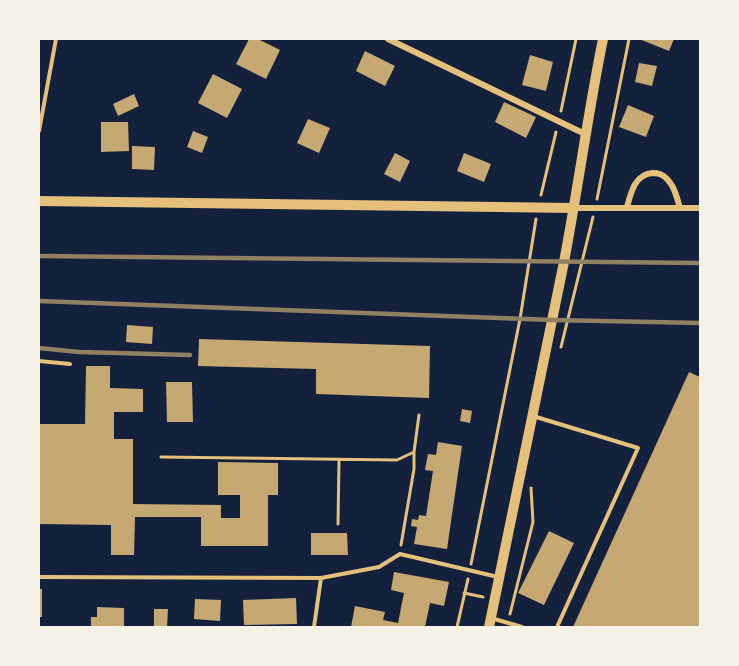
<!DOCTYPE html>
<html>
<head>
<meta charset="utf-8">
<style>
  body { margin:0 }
  #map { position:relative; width:739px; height:666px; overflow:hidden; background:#14213d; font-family:"DM Sans",sans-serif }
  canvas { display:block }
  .frame { position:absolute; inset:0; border:40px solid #f6f1e7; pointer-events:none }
</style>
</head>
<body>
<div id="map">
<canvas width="739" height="666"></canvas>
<div class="frame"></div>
</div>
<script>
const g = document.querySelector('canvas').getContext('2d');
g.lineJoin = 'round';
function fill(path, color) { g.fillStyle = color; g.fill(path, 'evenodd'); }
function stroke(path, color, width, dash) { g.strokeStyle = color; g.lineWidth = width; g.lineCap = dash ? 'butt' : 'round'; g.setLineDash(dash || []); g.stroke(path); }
const building = new Path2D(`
  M249 39H258L280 50 266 79 236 64Z
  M639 39H674L669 51Z
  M365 51 395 66 385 86 356 71Z
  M530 55 553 62 546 91 522 85Z
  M639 63 657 66 652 86 635 82Z
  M213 74 242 89 227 118 198 103Z
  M134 94 139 106 118 116 113 104Z
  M504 102 536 117 526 138 495 122Z
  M628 105 654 116 646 137 619 127Z
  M308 119 330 128 319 153 297 143Z
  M101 122H128L129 151 101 152Z
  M193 131 208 137 202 153 187 147Z
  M132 146 155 147 154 170 132 169Z
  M395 153 410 161 400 182 384 174Z
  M464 153 491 164 484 182 457 171Z
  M127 325 153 327 152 344 126 342Z
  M199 339 430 346 429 398 316 394V369L198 366Z
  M86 366H110V388L143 389V412H114V439H133V504L221 505V518H240V495H218V462L278 463V495H268V546H201V517H135L134 555H111V525L39 524V424H85Z
  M689 372 700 377V627H573Z
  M166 382H192L193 422H167Z
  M462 409 472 411 470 423 460 421Z
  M438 442 462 446 447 549 414 544 417 527 411 526 412 519 418 520 419 515 426 516 433 471 425 470 428 454 436 455Z
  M549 531 574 543 544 605 518 593Z
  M311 533H347L348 555H311Z
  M394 572 449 582 444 606 430 603 425 627H351L355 606 385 612 383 620 398 623 404 593 391 590Z
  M39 589H42V617H39Z
  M296 598 297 624 244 625 243 600Z
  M195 599 221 600 220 621 194 619Z
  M97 607 124 608V627H91V617H97Z
  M154 609H168L167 627H154Z`);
const path = new Path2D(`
  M561 111 576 39
  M541 195 556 132
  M597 199 629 39
  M561 347 593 217
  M161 457 397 460 414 452 419 415
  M338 524 339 460
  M401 545 414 469V452
  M471 564 520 319 536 219
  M464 593 483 597
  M510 614 533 522 531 488
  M457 627 468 579`);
const service = new Path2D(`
  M39 131 56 39
  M39 361 70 364
  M533 416 638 448 557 627
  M39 577 321 578 379 567 400 554 498 577
  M491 618 522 627
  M314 627 321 578`);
const minor = new Path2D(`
  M388 39 585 134
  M627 207C631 192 635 174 653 173 659 173 662 174 666 178 674 185 677 198 680 208
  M574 208H700`);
const secondary = new Path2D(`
  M39 201 574 208
  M489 627 564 262C578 188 588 113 603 39`);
const rail = new Path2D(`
  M39 256 700 263
  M39 301 553 320 700 323
  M39 348 79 352 190 355`);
fill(building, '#c6a872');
stroke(path, '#e5c07b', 3);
stroke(service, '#e5c07b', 4);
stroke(minor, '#e5c07b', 6);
stroke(secondary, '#e5c07b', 10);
stroke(rail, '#918062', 4.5);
</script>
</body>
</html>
